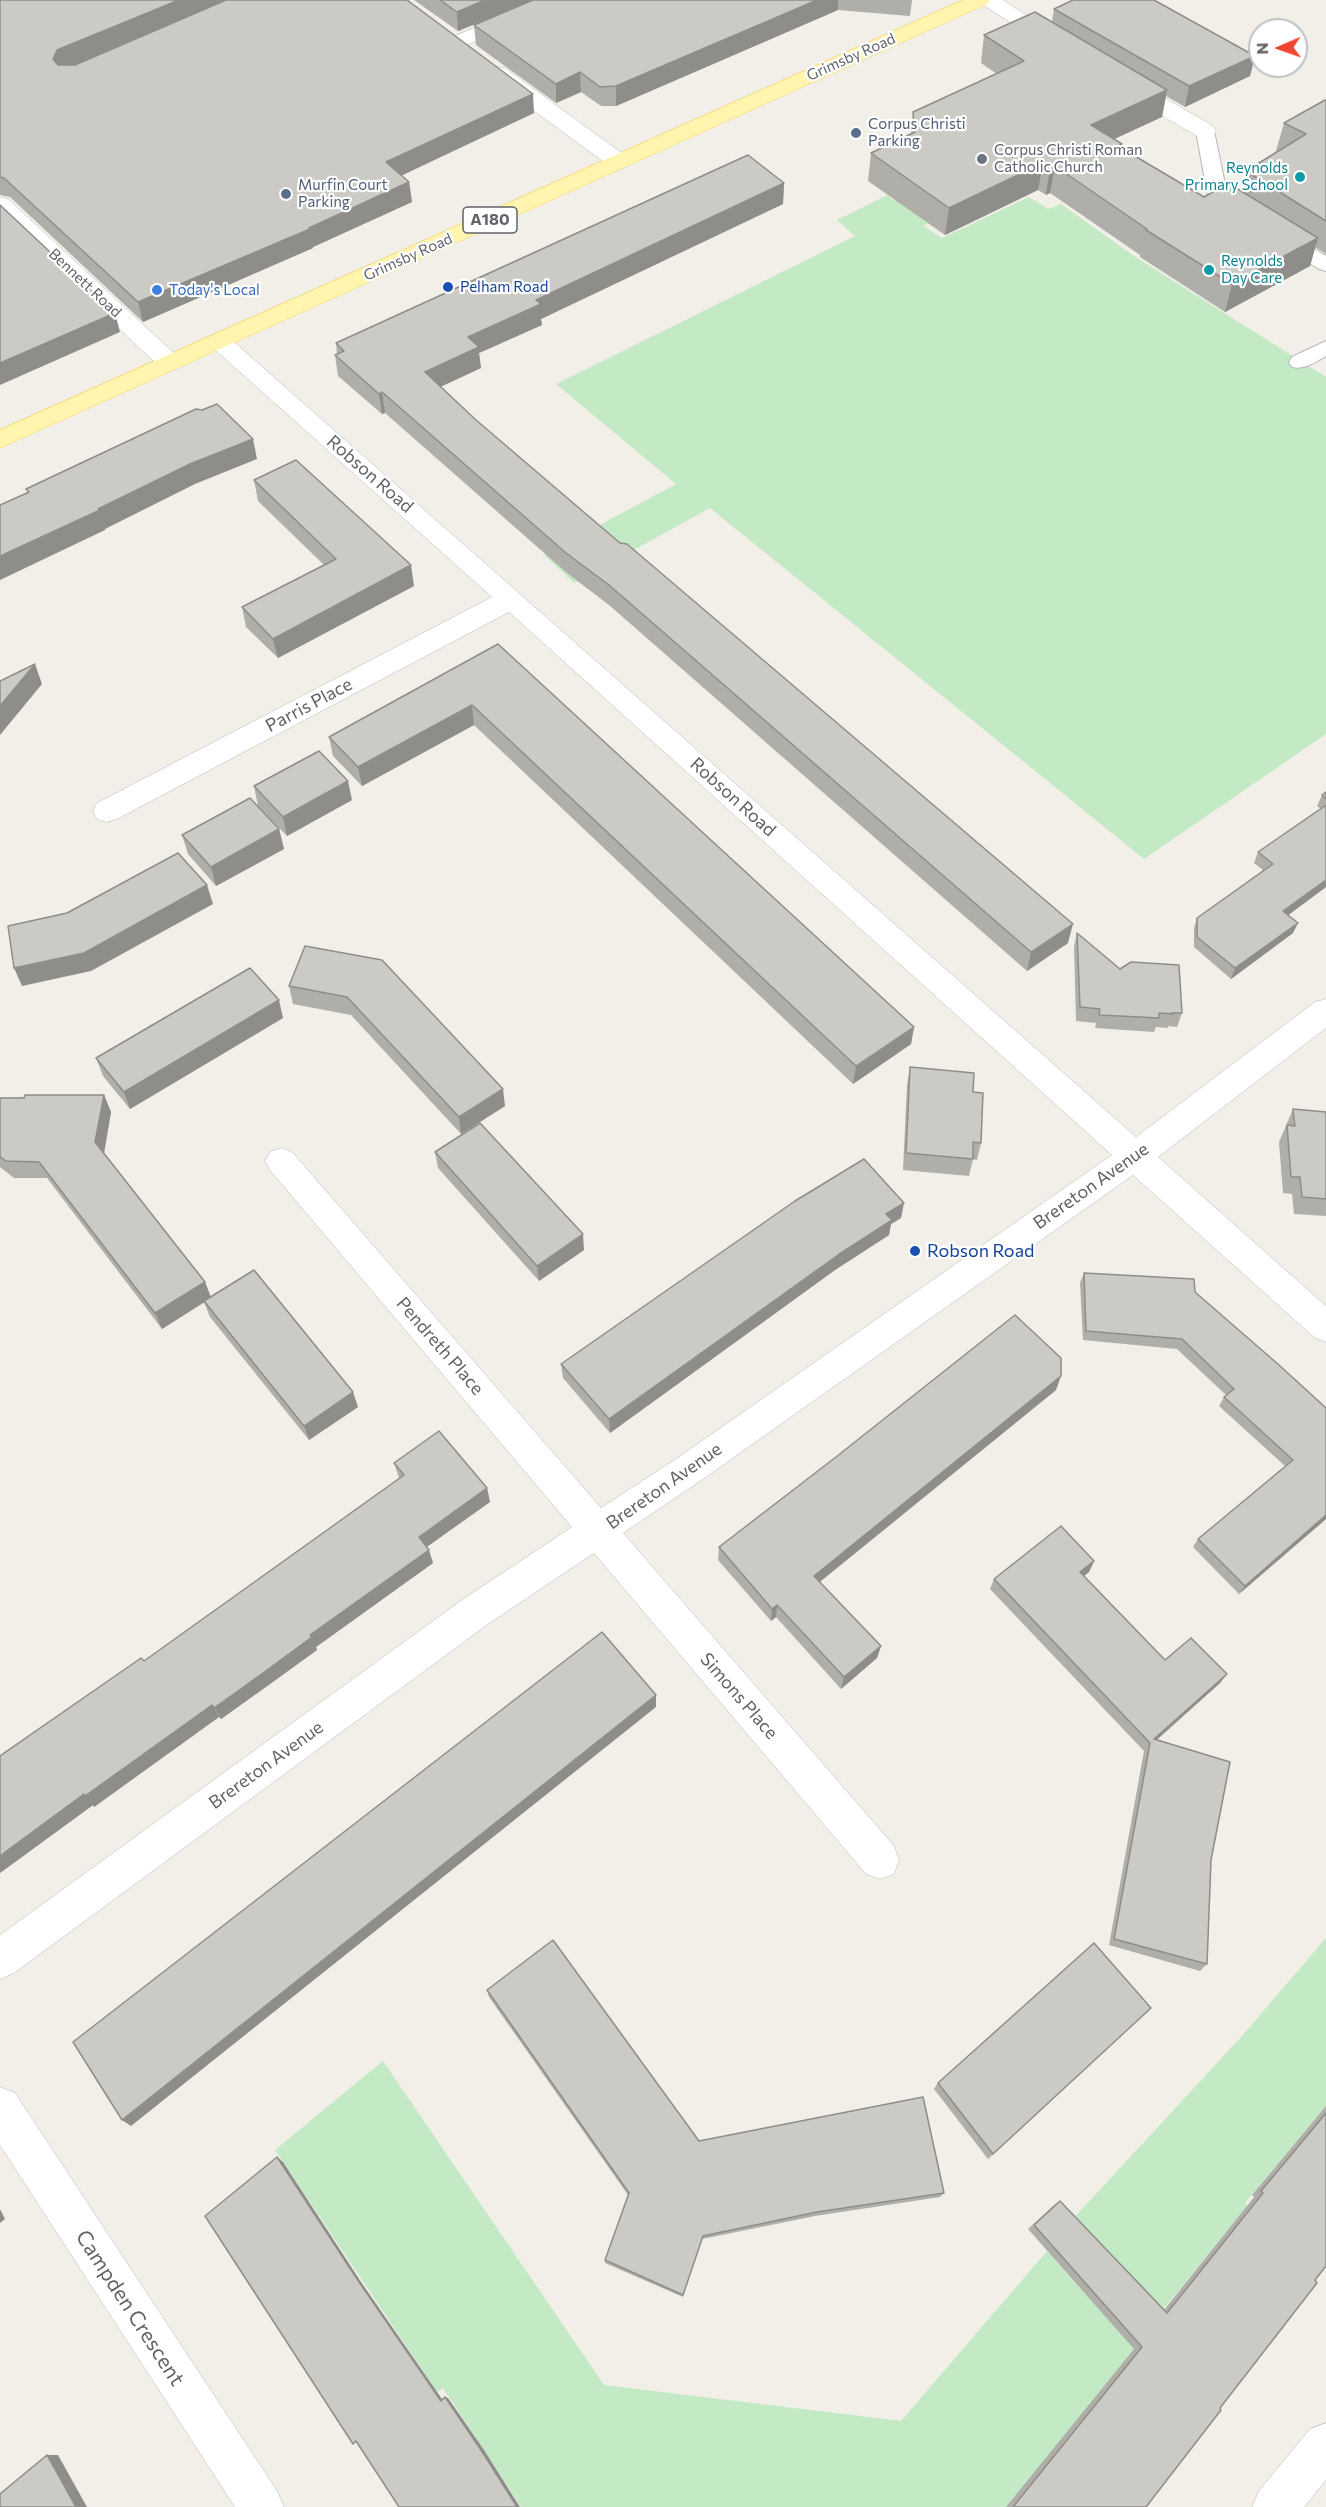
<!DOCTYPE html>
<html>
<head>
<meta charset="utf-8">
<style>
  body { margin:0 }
  #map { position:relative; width:1326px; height:2507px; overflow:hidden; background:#f1efe8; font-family:Commissioner,sans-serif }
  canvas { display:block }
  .north { position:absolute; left:1248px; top:18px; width:60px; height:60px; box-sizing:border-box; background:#fff; border:2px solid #bfc1c3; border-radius:50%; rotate:268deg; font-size:16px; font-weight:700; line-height:24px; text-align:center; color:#5f6368 }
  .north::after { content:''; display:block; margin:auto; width:21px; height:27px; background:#ee4631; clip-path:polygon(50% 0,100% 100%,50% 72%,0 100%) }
</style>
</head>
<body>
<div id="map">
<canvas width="1326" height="2507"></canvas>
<div class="north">N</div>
</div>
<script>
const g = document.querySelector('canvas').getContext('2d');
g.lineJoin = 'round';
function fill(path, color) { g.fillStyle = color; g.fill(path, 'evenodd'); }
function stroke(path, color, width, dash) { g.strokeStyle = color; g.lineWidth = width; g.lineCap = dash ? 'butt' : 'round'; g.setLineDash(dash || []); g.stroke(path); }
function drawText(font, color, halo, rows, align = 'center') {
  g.font = font + ' Commissioner,sans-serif'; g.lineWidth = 4.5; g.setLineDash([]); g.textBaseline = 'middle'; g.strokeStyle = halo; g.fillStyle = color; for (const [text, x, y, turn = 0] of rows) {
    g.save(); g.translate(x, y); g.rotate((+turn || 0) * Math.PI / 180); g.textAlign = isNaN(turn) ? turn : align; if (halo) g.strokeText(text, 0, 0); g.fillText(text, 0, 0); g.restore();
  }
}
const green = new Path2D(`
  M887 195 895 201 907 196 938 218 923 226 942 238 1029 197 1048 209 1061 204 1137 258 1326 377V734L1144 859 710 508 574 583 544 555 676 484 556 384 855 236 837 220Z
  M1326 1938V2106L1245 2203 1247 2206 1158 2316 1212 2375 1073 2426 1006 2507H521L443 2388 437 2392 275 2150 383 2061 604 2385 901 2421 1047 2251 1086 2295 1070 2222 1242 2036Z`);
const service = new Path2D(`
  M1205 125 1212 127 1214 131 1227 194 1255 214 1252 218H1238L1208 197 1196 131 1198 127Z
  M1280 230 1287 232 1326 256V271L1319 269 1273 240 1270 236 1273 232Z
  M1326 341V356C1315 362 1305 370 1292 367L1289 362 1292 357Z`);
const minor = new Path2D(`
  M539 0H567L564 4 462 47 455 49 448 47 444 43 448 39Z
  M979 0H1003L1063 40 1067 44 1063 48 1056 50 1049 48 982 4Z
  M497 67 505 68 627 157 630 162 627 167 619 169 611 167 489 78 486 73 489 68Z
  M1124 78 1132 79 1213 126 1216 131 1213 136 1205 138 1197 136 1116 89 1113 84 1116 79Z
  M0 197 8 199 179 358 182 363 179 368 170 371 161 368 0 216Z
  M219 334 227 336 1136 1137 1315 1002 1326 999V1028L1158 1157 1326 1306V1342L1314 1337 1133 1175 703 1479 623 1533 894 1846 899 1860 894 1874 880 1879 866 1874 594 1553 488 1624 14 1973 0 1979V1935L462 1600 572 1527 270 1170 265 1161 270 1152 281 1148 292 1152 601 1508 679 1457 1112 1155 509 612 117 819 107 822 97 819 93 811 97 803 492 597 211 346 207 341 211 336Z
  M0 2087 15 2093 277 2491 284 2507H235L0 2145Z
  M1326 2423V2480L1304 2507H1252L1259 2491 1310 2429Z`);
const primary = new Path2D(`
  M963 0H990L987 4 0 448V430Z`);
const wall = new Path2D(`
  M0 0 534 113 401 175 409 182 412 202 313 247V248L143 322 10 197 0 195Z
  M414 0H912L910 16 838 10 616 106H601L581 92 556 103 476 45 474 25 500 14 458 31Z
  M1054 9 1255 56 1250 76 1185 107 1166 96 1162 117 1114 139 1122 144 1121 148 1204 197 1241 191 1246 171 1277 152 1276 151 1284 123 1326 100V254L1315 247 1310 266 1225 312 1140 257V255L1050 193 1046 195 1038 190 945 235 868 181 871 153 911 134 913 112 997 74 981 63 984 35 1052 22Z
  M784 183 783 204 541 319 542 325 479 353 481 368 440 387 476 420 1068 943 1027 971 609 605 567 573 385 413 382 414 338 376 335 355 337 354 336 343Z
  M254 480 414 586 278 658 246 627 242 607 324 565 258 501Z
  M498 644 914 1027 911 1044 853 1084 474 725 362 786 333 756 329 737Z
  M254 786 352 800 287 836 258 806Z
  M1326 792V887L1288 915 1293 933 1231 979 1194 947V928L1197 918 1263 870 1254 863 1258 852 1321 809 1317 806 1322 795Z
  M279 829 284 849 216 886 188 854 182 835Z
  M1077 933 1120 969 1182 1013 1177 1027 1168 1026V1028L1156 1027 1154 1032 1095 1028 1096 1023 1076 1021 1074 947Z
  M305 946 505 1106 461 1134 351 1015 293 1004 289 986Z
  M283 1018 130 1109 103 1076 96 1058Z
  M910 1067 973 1092 981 1143 977 1160 973 1159 969 1176 903 1170 907 1085Z
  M104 1095 111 1112 104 1153 205 1282 211 1297 358 1407 309 1440 210 1317 204 1302 162 1329 47 1178H14L0 1167V1098Z
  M1293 1109 1326 1112V1216L1294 1214 1292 1194 1283 1193 1279 1142Z
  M435 1152 584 1250 539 1281 438 1168Z
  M901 1218 891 1224 889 1235 835 1270 610 1433 563 1378 561 1364Z
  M1084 1273 1195 1292 1279 1365 1326 1519 1239 1594 1193 1547 1198 1539 1285 1466 1219 1406 1224 1397 1226 1395 1177 1349 1083 1340 1080 1283Z
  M1056 1390 820 1582 881 1646 877 1658 841 1689 776 1617 771 1621 718 1560 719 1547Z
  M394 1463 487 1488 490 1502 427 1547 433 1563 316 1647 317 1650 269 1685 221 1719 219 1717 94 1807 93 1805 0 1873V1756L144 1661 399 1478Z
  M1094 1561 1089 1572 1084 1576 1165 1660 1220 1683 1157 1740 1211 1860 1207 1964 1200 1971 1109 1945 1144 1751 990 1589 994 1579Z
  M487 1990 699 2141 944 2193 940 2197 815 2216 702 2239 683 2297 605 2263V2260L628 2195 489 1997Z
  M1151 2008 988 2159 934 2089 938 2083Z
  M1326 2106V2266L1146 2507H1006L1134 2349 1028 2229 1054 2205 1060 2201 1164 2310 1254 2197 1252 2195Z`);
const shadedWall = new Path2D(`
  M179 0H229L62 70 53 59 57 50Z
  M485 0H533L458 31 457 12Z
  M817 0H838V10L616 106V86Z
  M1255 56 1250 76 1185 107 1189 86Z
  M580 72 581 92 556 103V84Z
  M1167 90 1162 117 1086 152 1091 125Z
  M533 94 534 113 388 182 386 162Z
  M1043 163 1038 190 945 235 949 208Z
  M1055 166 1050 193 1046 195 1050 168Z
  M409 182 412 202 313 247V248L143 322 138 302 309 228Z
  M784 183 783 204 541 319 542 325 479 353 481 368 427 393 425 372 468 337 536 300Z
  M1318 238 1310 266 1225 312 1232 284Z
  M115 313 120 332 0 385V363Z
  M382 392 385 413 382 414 379 394Z
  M253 439 257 459 195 484 105 529V530L0 580V556L190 464Z
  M411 565 414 586 278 658 273 639Z
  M35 664 42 684 0 735V706Z
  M472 705 474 725 362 786 358 767Z
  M348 781 352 800 287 836 283 817Z
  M279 829 284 849 216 886 211 867Z
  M1326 880V887L1279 922 1283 911Z
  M207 885 213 904 91 971 22 986 14 968Z
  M1298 923 1293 933 1231 979 1235 968Z
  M1073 924 1068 943 1027 971 1031 952Z
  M279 1000 283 1018 130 1109 124 1092Z
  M914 1027 911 1044 853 1084 856 1066Z
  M503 1089 505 1106 461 1134 459 1117Z
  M104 1095 111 1112 103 1159 95 1142Z
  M904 1203 901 1218 891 1224 889 1235 835 1270 610 1433 609 1419 886 1214Z
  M583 1234 584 1250 539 1281 537 1266Z
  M205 1282 211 1298 162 1329 155 1313Z
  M1061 1376 1056 1390 812 1588 814 1576Z
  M353 1392 358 1407 309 1440 304 1426Z
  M487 1488 490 1502 422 1550 419 1537Z
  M1326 1515V1519L1239 1594 1245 1586Z
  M429 1550 433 1563 316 1647 317 1650 221 1719 214 1708 310 1635Z
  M1094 1561 1089 1572 1076 1582 1080 1572Z
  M777 1605 776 1617 771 1621 772 1609Z
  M881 1646 877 1658 841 1689 844 1677Z
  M1227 1674 1220 1683 1148 1747 1154 1739Z
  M656 1695V1707L131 2126 122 2120Z
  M212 1705 219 1717 94 1807 93 1805 0 1873V1856L84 1794Z
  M277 2157 283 2162 361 2282 444 2402 441 2401 357 2279Z
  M0 2209 5 2219 0 2223Z
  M445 2397 448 2398 484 2450 520 2507H517Z
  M47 2455H58L87 2507H76Z`);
const building = new Path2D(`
  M0 0H179L57 50 53 59 58 65H75L226 0H407L533 94 386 162 409 182 309 228 310 229 138 302 4 178 0 177Z
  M440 0H485L457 12Z
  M533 0H817L616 86 600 87 580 72 556 84 474 25Z
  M1073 0H1154L1255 56 1189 86 1054 9Z
  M1035 12 1167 90 1091 125 1122 144 1118 146 1204 197 1228 183 1318 238 1232 284 1146 230 1147 229 1055 166 1050 168 1043 163 949 208 871 153 915 132 913 112 1024 61 984 35Z
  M1325 100H1326V221L1246 171 1306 134 1284 123Z
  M748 155 784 183 536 300 541 304 468 337 479 347 425 372 476 420 620 543 627 544 1073 924 1031 952 609 585 566 553 382 392 379 394 335 355 344 351 336 343Z
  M0 205 115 313 0 363Z
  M217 404 253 439 190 464 98 509 100 510 0 556V505L29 492 26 489 196 409 202 410Z
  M296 460 411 565 273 639 242 607 336 559 254 480Z
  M498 644 914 1027 856 1066 472 705 358 767 329 737Z
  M35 664 0 706V681Z
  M319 751 348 781 283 817 254 786Z
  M1326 792V799L1322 795Z
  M250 798 279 829 211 867 182 835Z
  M1326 805V880L1283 911 1298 923 1235 968 1197 937V918L1273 864 1258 852Z
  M178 853 207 885 84 953 14 968 8 926 67 913Z
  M1077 933 1120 969 1131 962 1179 965 1182 1013H1171L1173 1014 1159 1013V1018L1099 1015 1100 1009 1080 1007Z
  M305 946 382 960 503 1089 459 1117 347 997 289 986Z
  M250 968 279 1000 124 1092 96 1058Z
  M910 1067 974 1073 973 1092 983 1093 981 1143 973 1142V1159L906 1153Z
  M25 1095H104L95 1142 205 1282 155 1313 39 1162 6 1161 0 1157V1098H24Z
  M1293 1109 1326 1112V1199L1302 1197 1300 1177H1291L1287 1125 1295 1126Z
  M480 1123 583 1234 537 1266 435 1152Z
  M864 1159 904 1203 886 1214 892 1220 838 1255 609 1419 561 1364 795 1201Z
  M254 1270 353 1392 304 1426 204 1301Z
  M1084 1273 1194 1279 1195 1292 1279 1365 1326 1408V1515L1245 1586 1198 1539 1293 1460 1224 1397 1234 1389 1182 1339 1086 1331Z
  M1015 1315 1061 1358V1376L814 1576 881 1646 844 1677 777 1605 772 1609 719 1547 836 1457Z
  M439 1431 487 1488 419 1537 429 1550 310 1635 312 1637 263 1673 214 1708 212 1705 85 1796 84 1794 0 1856V1756L141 1658 144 1661 404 1475 394 1463Z
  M1061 1526 1094 1561 1080 1572 1165 1660 1191 1638 1227 1674 1154 1739 1230 1762 1211 1860 1207 1964 1114 1939 1150 1743 994 1579Z
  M602 1632 656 1695 122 2120 73 2042Z
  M553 1940 699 2141 923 2097 944 2193 817 2212 703 2236 683 2295 605 2260 629 2193 487 1990Z
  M1094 1943 1151 2008 993 2154 938 2083Z
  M1326 2113V2266L1315 2280 1317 2283 1220 2408 1221 2410 1146 2507H1013L1142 2347 1034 2225 1060 2201 1167 2313 1263 2193 1261 2191Z
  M277 2157 357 2279 441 2401 445 2397 481 2450 517 2507H399L356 2441 353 2444 205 2216Z
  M47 2455 76 2507H0V2494Z`);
const markers = [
  [856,133,6,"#5c6f8a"],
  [982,159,6,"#6b7280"],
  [1300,177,6,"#0f9aa8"],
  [286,194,6,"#5c6f8a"],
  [1209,270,6,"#0f9aa8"],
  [448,287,6,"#1a4fb4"],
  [157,290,6,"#3f7fe0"],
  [915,1251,6,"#1a4fb4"]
];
const farStreetnames = [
  ["Grimsby Road",851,57,-24],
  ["Grimsby Road",408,257,-24],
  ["Bennett Road",85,283,43]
];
const farServicenames = [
  ["Corpus Christi",868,124],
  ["Parking",868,141],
  ["Murfin Court",298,185],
  ["Parking",298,202]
];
const farWorshipnames = [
  ["Corpus Christi Roman",994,150],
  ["Catholic Church",994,167]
];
const farCulturenames = [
  ["Reynolds",1288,168],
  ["Primary School",1288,185],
  ["Reynolds",1221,261,"left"],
  ["Day Care",1221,278,"left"]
];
const farTransitnames = [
  ["Pelham Road",460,287]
];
const farShopnames = [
  ["Today's Local",169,290]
];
const shields = [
  [490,220,54]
];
const shieldNames = [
  ["A180",490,220]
];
const streetNames = [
  ["Robson Road",370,474,41],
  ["Parris Place",309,705,-28],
  ["Robson Road",733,797,42],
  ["Brereton Avenue",1091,1186,-35],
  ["Pendreth Place",440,1346,49],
  ["Brereton Avenue",664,1486,-35],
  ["Simons Place",739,1696,49],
  ["Brereton Avenue",266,1765,-36]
];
const transitNames = [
  ["Robson Road",927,1251]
];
const nearStreetnames = [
  ["Campden Crescent",130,2308,57]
];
fill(green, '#c4e9c5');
stroke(service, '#b5b8bc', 2);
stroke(minor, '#b5b8bc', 1);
stroke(primary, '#f5d05c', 1);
fill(service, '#fff');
fill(minor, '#fff');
fill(primary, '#fff5af');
fill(wall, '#afaea9');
fill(shadedWall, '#8f8d8a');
fill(building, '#cccac5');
stroke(building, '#8f8d8a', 1.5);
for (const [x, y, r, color] of markers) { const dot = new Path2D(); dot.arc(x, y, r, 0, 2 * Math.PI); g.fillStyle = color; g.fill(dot); stroke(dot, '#fff', 2); }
drawText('15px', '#5f6368', '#fff', farStreetnames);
drawText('15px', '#4e5e75', '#fff', farServicenames, 'left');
drawText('15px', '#5b616d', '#fff', farWorshipnames, 'left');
drawText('15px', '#0d838f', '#fff', farCulturenames, 'right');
drawText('15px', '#164399', '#fff', farTransitnames, 'left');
drawText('15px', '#366cbe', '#fff', farShopnames, 'left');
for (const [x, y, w] of shields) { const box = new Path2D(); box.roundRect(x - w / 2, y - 13, w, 26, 4.5); g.fillStyle = '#fff'; g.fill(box); stroke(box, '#5f6368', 1.5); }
drawText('bold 16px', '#5f6368', null, shieldNames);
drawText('18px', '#5f6368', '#fff', streetNames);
drawText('18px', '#164399', '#fff', transitNames, 'left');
drawText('21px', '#5f6368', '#fff', nearStreetnames);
</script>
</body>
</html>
